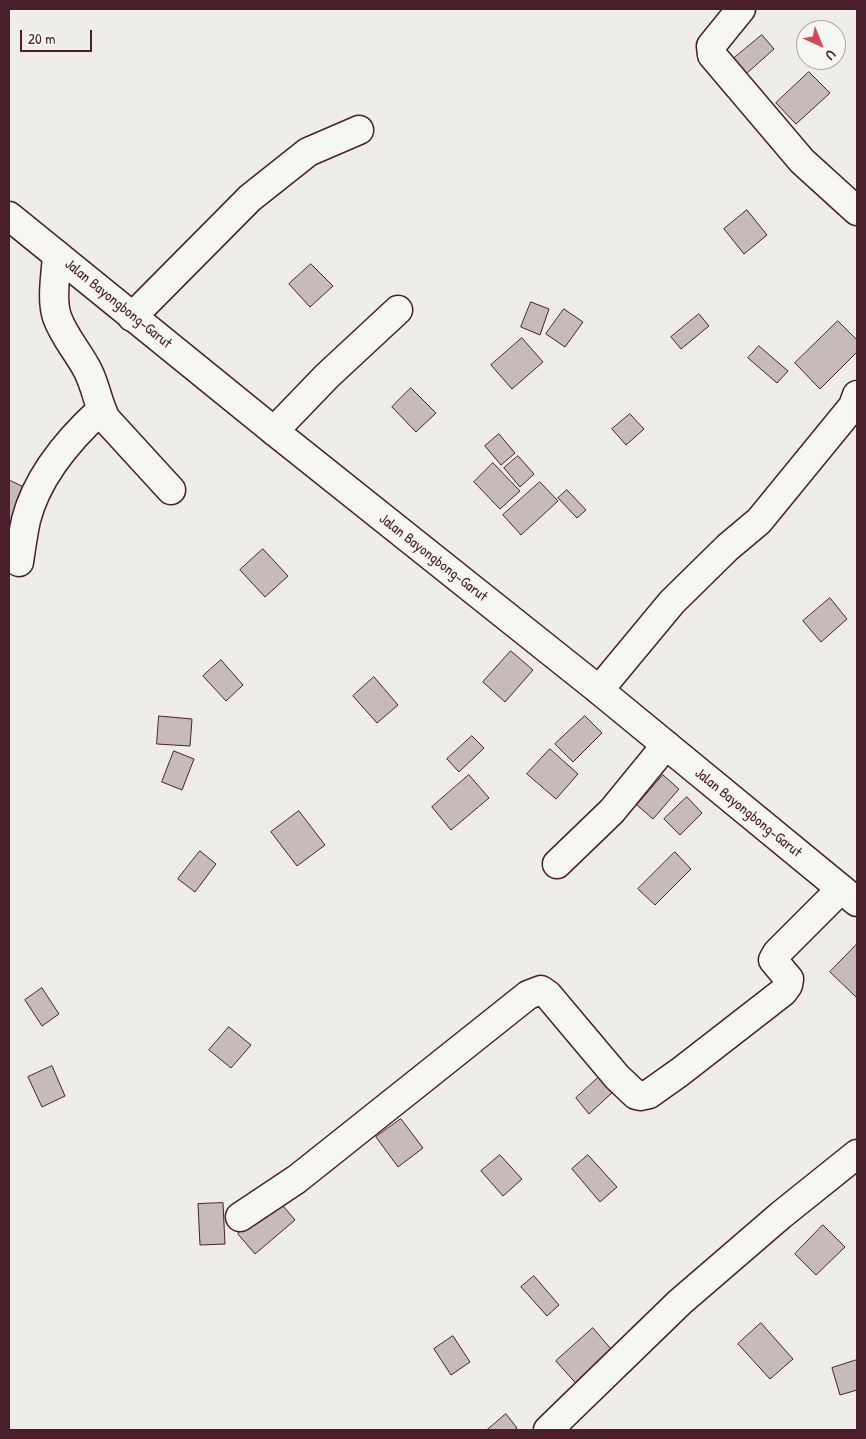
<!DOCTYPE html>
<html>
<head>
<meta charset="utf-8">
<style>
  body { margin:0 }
  #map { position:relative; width:866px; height:1439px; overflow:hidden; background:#efedea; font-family:"Patrick Hand",sans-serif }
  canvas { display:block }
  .frame { position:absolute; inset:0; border:10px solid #4a1f2b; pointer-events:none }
  .north { position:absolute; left:796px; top:20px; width:50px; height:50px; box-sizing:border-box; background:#f6f6f2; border:1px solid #b1a0a2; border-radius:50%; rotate:136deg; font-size:14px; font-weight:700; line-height:20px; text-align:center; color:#4a1f2b }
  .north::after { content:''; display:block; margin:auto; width:18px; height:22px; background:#d1495b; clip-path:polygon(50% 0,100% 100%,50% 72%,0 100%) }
  .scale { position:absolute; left:20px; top:30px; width:72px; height:22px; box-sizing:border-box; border:2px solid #4a1f2b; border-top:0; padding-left:6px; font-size:15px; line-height:18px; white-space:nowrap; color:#4a1f2b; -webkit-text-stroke:4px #f6f6f2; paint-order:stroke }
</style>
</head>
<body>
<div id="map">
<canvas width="866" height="1439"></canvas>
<div class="frame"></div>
<div class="north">U</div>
<div class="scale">20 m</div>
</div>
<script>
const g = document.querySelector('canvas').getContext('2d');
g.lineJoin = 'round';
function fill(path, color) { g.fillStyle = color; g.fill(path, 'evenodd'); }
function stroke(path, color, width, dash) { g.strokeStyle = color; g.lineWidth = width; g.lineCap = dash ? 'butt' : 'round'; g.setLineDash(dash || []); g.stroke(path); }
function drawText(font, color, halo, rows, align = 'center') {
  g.font = font + ' "Patrick Hand",sans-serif'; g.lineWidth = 4; g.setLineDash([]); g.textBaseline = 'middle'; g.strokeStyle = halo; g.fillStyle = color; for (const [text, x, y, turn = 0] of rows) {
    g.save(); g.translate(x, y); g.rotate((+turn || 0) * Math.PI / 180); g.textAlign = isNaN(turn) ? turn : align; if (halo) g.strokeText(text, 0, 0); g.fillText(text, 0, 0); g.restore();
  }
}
const building = new Path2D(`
  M762 35 774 49 746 74 733 59Z
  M809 72 830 93 796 124 776 103Z
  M747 210 767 235 744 254 724 229Z
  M311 264 333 286 310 307 289 284Z
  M531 302 549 309 540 335 521 327Z
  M564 309 583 322 565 347 546 334Z
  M699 314 709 326 681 349 671 337Z
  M838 321 857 340V352L820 389 795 363Z
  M522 338 543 362 512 389 491 365Z
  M759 346 788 371 777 383 748 358Z
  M411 388 436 413 416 432 392 407Z
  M630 414 644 429 626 445 612 429Z
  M499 434 515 453 501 465 485 446Z
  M518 456 534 474 520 487 504 468Z
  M493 463 520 491 500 509 474 482Z
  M9 480 26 488 12 523 9 522Z
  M540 482 558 501 521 535 503 515Z
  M567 490 586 510 577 518 558 498Z
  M263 549 288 576 265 597 240 570Z
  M830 598 847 619 821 642 803 621Z
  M511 651 533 670 505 702 483 682Z
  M221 660 243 685 226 701 203 676Z
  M374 677 398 705 377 723 353 696Z
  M159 716 192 719 190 746 157 744Z
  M585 716 602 733 573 762 555 744Z
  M472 736 484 748 459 772 447 759Z
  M550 749 578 774 556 799 527 774Z
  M174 751 194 759 182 790 162 782Z
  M469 775 489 798 451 830 432 807Z
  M663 775 679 789 653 819 637 805Z
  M687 797 702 813 680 835 664 819Z
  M299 811 325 845 297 866 271 832Z
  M200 851 216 864 195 892 178 879Z
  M675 852 691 869 655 905 638 889Z
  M857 944V996L856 997 830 972Z
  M42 988 59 1014 42 1026 25 1000Z
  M229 1027 251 1045 231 1068 209 1050Z
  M52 1066 65 1096 42 1107 28 1077Z
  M600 1076 614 1091 589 1114 576 1098Z
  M401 1119 423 1148 398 1167 376 1137Z
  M500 1155 522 1179 503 1196 481 1171Z
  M588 1155 617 1187 600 1202 572 1169Z
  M278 1200 295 1220 255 1254 238 1234Z
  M223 1203 225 1244 200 1245 198 1204Z
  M823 1225 845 1247 816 1275 795 1254Z
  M534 1276 559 1305 547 1316 521 1287Z
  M761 1323 793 1359 770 1379 738 1344Z
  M593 1328 617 1356 580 1388 556 1361Z
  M453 1336 470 1362 451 1375 434 1349Z
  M857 1360V1390L840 1395 832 1368Z
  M506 1414 517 1428 514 1430H487Z`);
const minor = new Path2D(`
  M741 9 711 46 712 55 802 161 857 211
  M57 255C56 274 51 299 57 317 64 337 79 353 88 371 96 387 98 404 106 419L171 490
  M132 317 250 198 308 152 359 130
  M274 431 327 376 398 310
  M19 562C21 548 23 534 26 520 37 477 69 439 101 410
  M599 690 672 602 728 547 759 521 853 406 857 395
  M557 864 612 811 666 745
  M240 1217 297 1179 528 995 541 990 548 995 617 1077 636 1095 640 1096 649 1094 680 1072 783 992 788 985 789 979 773 960 777 953 841 889
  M548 1430 680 1302 781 1215 857 1154`);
const major = new Path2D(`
  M9 216 274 431 599 690 857 902`);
const streetNames = [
  ["Jalan Bayongbong-Garut",118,304,39],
  ["Jalan Bayongbong-Garut",433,558,38],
  ["Jalan Bayongbong-Garut",748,813,39]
];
fill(building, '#c6babb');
stroke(building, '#4a1f2b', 1);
stroke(minor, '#4a1f2b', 31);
stroke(major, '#4a1f2b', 31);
stroke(minor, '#f6f6f2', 28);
stroke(major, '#f6f6f2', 28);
drawText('15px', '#4a1f2b', '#f6f6f2', streetNames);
</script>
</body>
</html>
